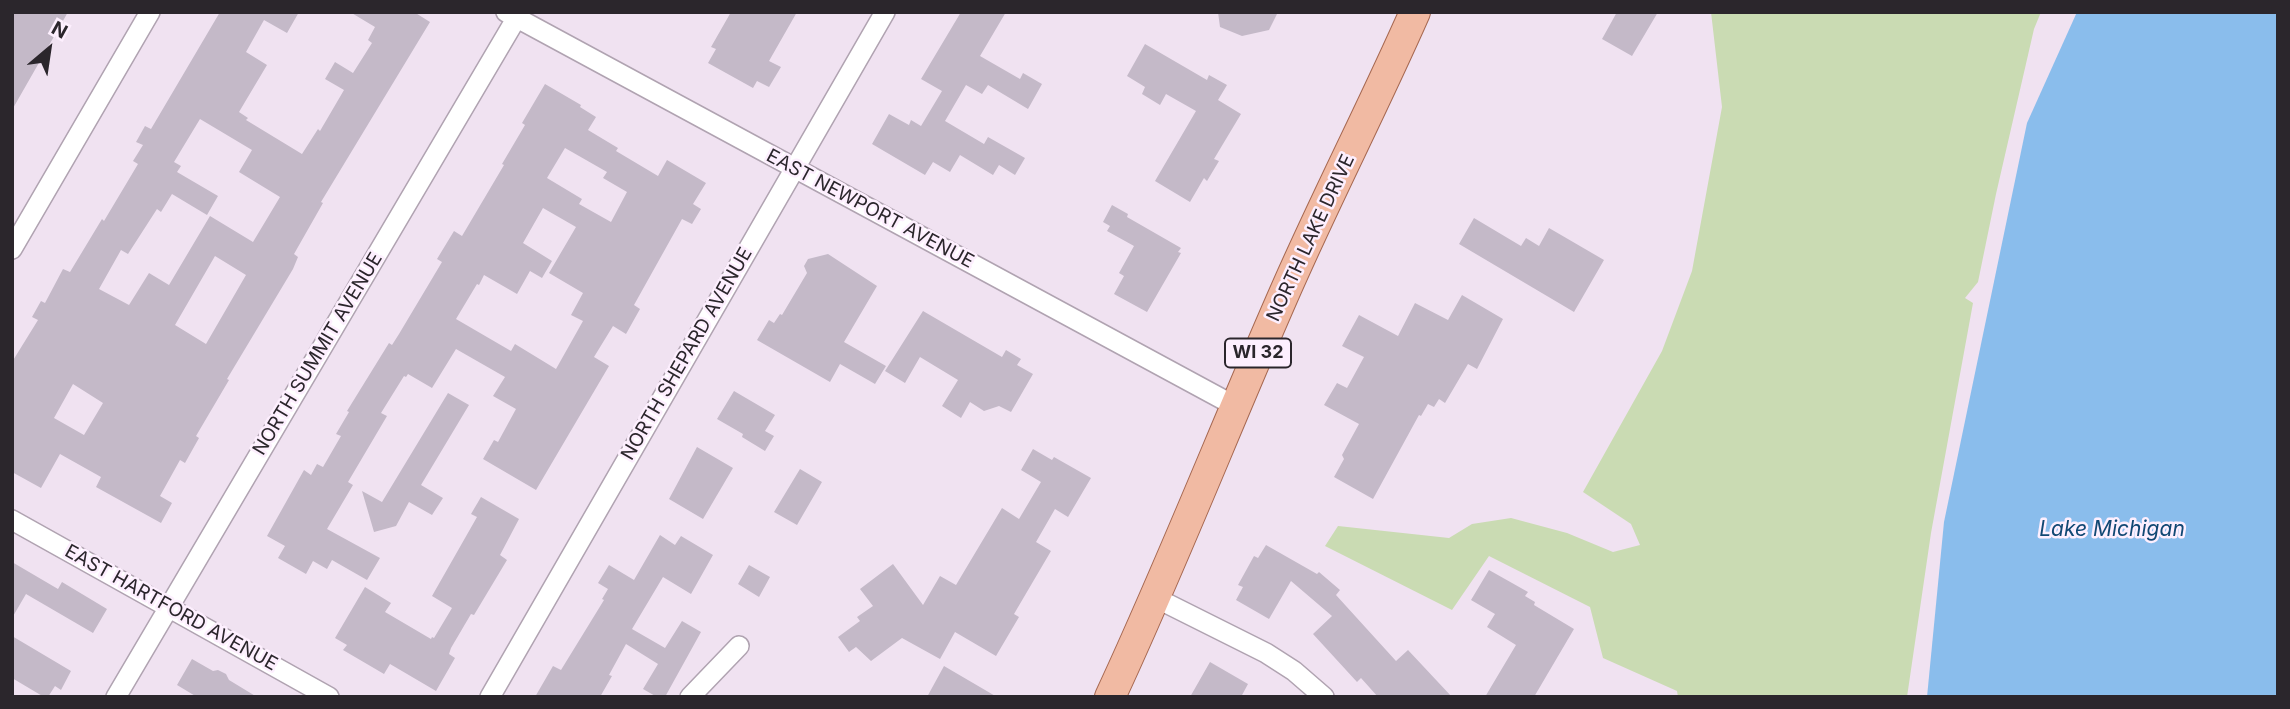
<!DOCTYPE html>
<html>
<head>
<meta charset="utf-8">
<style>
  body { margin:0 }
  #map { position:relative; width:2290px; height:709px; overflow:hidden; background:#f0e2f1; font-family:Inter,sans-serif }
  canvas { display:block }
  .frame { position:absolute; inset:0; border:14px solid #2b262c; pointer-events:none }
  .north { position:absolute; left:14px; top:14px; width:70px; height:70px; -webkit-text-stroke:5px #fdeffe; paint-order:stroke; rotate:29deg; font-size:19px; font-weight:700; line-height:28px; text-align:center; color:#2b262c }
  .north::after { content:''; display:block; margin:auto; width:24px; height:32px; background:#2b262c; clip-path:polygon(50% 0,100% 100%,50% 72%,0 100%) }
</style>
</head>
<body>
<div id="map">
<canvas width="2290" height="709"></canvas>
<div class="frame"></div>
<div class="north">N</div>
</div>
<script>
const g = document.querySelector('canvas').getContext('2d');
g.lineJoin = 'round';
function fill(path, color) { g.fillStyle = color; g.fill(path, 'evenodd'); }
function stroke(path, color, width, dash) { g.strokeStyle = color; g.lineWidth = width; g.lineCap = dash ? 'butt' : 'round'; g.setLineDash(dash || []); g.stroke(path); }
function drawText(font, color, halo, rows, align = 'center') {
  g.font = font + ' Inter,sans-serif'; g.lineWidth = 5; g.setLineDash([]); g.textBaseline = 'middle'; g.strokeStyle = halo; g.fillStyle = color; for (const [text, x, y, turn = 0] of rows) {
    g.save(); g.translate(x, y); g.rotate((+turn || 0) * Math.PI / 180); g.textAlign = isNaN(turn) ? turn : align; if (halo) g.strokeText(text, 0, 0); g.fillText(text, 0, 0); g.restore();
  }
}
const green = new Path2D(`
  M1711 12H2041L2034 29 1996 194 1978 282 1965 298 1973 303 1931 533 1907 697H1678L1677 691 1603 658 1590 607 1489 556 1452 610 1325 546 1338 526 1449 538 1472 524 1511 518 1567 533 1613 552 1640 545 1631 524 1583 492 1662 351 1692 271 1722 107Z`);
const water = new Path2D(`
  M2077 12H2278V697H1927L1944 522 2027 123Z`);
const building = new Path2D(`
  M12 12H68L12 110Z
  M220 12H299L287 33 264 20 246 52 267 65 239 112 248 118 246 120 302 154 318 129 320 131 344 90 325 79 335 62 353 73 372 43 368 40 375 27 350 12H414L430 22 321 202 323 203 294 254 298 257 293 269 227 379 229 380 196 436 199 438 185 463 180 460 160 496 172 503 161 523 96 487 101 477 60 454 41 488 12 472V362L38 320 32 317 41 301 45 303 63 269 70 272 102 219 104 221 138 164 133 161 143 145 136 142 145 126 151 129ZM200 119 252 150 239 172 280 197 253 242 210 216 169 285 149 273 129 305 99 289 121 250 128 254 157 209 161 212 172 194 207 215 218 196 177 172 181 166 174 162ZM215 256 246 275 206 344 175 325ZM73 384 103 403 84 435 54 418Z
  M731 12H797L769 61 781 67 769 87 757 81 753 88 708 63 716 49 711 47Z
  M961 12H1006L980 56 1020 79 1023 73 1042 84 1028 109 988 85 982 94 966 85 945 121 984 144 988 137 1025 158 1015 175 999 165 993 175 960 155 950 172 933 162 925 175 872 144 889 114 909 125 911 120 921 126 942 91 921 79Z
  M1218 12H1278L1269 30 1242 36 1220 27Z
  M1617 12H1658L1632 56 1602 39Z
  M1145 44 1207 80 1209 75 1227 85 1218 100 1241 114 1214 159 1219 161 1207 181 1204 178 1190 202 1155 181 1196 111 1166 94 1160 105 1142 94 1145 87 1127 76Z
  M545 84 581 105 580 107 596 117 588 130 618 148 616 151 658 176 667 160 706 183 693 204 701 209 692 224 682 219 634 305 640 309 626 334 613 326 594 357 609 366 536 490 483 459 494 440 498 442 516 409 493 396 505 377 456 349 432 388 408 374 406 377 404 376 381 413 387 416 348 482 353 485 327 529 380 558 367 580 332 560 327 569 313 561 306 574 278 558 285 546 267 536 304 470 311 475 317 464 323 467 341 436 336 434 349 412 347 411 389 343 392 345 399 334 442 262 437 259 454 231 462 236 504 165 502 164 525 125 522 123ZM565 148 607 172 603 178 627 192 611 222 579 204 582 199 547 178ZM543 208 576 227 549 273 583 293 571 315 583 321 556 369 515 344 511 351 456 319 477 284 479 285 484 275 517 294 530 271 542 278 552 261 523 243Z
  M1112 205 1128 214 1127 217 1181 248 1178 252 1181 253 1147 312 1114 294 1124 276 1119 273 1134 246 1107 231 1110 226 1103 222Z
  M1474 218 1521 246 1526 238 1539 246 1549 228 1604 260 1574 312 1459 244Z
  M828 254 877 286 844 342 886 366 875 384 840 364 830 382 757 340 769 320 774 323 780 314 782 315 807 273 804 266 808 259Z
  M1462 295 1503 319 1477 369 1468 364 1445 403 1439 399 1434 407 1428 404 1421 416 1419 415 1373 499 1334 477 1344 459 1342 455 1359 424 1324 405 1337 383 1347 388 1364 357 1342 346 1359 315 1398 336 1415 303 1448 320Z
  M923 311 1002 357 1006 350 1021 359 1017 365 1033 374 1011 412 999 406 984 411 970 402 961 418 942 406 958 380 920 357 905 383 885 371Z
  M734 391 775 415 765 431 774 436 765 451 742 437 743 434 717 419Z
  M448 393 469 405 421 485 443 498 432 515 409 502 396 526 374 532 362 491 382 502Z
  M697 447 733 468 703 519 669 499Z
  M1033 449 1052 460 1054 457 1091 478 1068 517 1055 509 1036 542 1051 551 1014 614 1019 617 996 656 955 632 940 659 902 638 871 661 856 647 849 652 838 637 860 621 857 617 873 606 860 589 893 564 923 605 940 576 956 585 1002 508 1019 519 1041 482 1021 470Z
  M800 469 822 482 797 525 774 512Z
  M481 497 519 519 500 555 507 560 474 615 471 614 451 648 449 654 455 658 436 691 390 664 384 674 343 650 347 645 335 638 365 587 391 603 385 612 431 639 432 637 434 638 452 608 432 596 477 517 471 514Z
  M660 535 675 545 681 536 713 555 691 594 663 577 632 629 665 648 682 621 701 632 665 697H657L643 689 658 664 626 644 609 675 612 676 600 697H535L553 666 561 670 604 600 602 599 608 589 598 583 609 565 634 580Z
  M1266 545 1317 574 1319 572 1340 590 1336 595 1396 661 1408 650 1452 697H1378L1361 678 1357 682 1313 634 1332 616 1291 581 1269 619 1236 600 1243 587 1238 585 1254 556 1258 558Z
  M12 562 58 589 62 582 107 609 93 633 26 594 12 618Z
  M749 565 770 577 759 597 738 584Z
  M1489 570 1528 592 1525 596 1535 602 1534 605 1574 629 1534 697H1485L1516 645 1487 627 1495 614 1471 600Z
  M12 636 71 671 61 690 55 686 48 697H44L12 678Z
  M192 659 213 671 218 670 226 674 229 680 257 697H197L177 685Z
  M1210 662 1248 684 1241 697H1190Z
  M944 666 997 697H927Z`);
const street = new Path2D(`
  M506 12 1235 406
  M12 249 150 12
  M12 520 329 697
  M1156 598 1266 653 1294 671 1324 697
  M116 697 520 12
  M490 697 885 12
  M690 697 739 646`);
const primary = new Path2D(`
  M1110 697C1173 562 1227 423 1287 287 1328 194 1374 105 1415 12`);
const shields = [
  [1258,353,66]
];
const shieldNames = [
  ["WI 32",1258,353]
];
const streetNames = [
  ["EAST NEWPORT AVENUE",870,209,28],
  ["NORTH LAKE DRIVE",1311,238,-65],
  ["NORTH SUMMIT AVENUE",318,354,-59],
  ["NORTH SHEPARD AVENUE",687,354,-60],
  ["EAST HARTFORD AVENUE",171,608,29]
];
const waterNames = [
  ["Lake Michigan",2112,530]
];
fill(green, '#cadbb3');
fill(water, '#8abdec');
fill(building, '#c4b9c8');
stroke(street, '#b0a3b1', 22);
stroke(primary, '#a66851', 32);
stroke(street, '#fff', 19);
stroke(primary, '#f1baa3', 30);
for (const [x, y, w] of shields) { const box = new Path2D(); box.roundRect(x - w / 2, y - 14.5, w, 29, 5); g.fillStyle = '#fdeffe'; g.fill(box); stroke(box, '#2b262c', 2); }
drawText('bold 18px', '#2b262c', null, shieldNames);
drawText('19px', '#2b262c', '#fdeffe', streetNames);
drawText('italic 21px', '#114874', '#fdeffe', waterNames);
</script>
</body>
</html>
